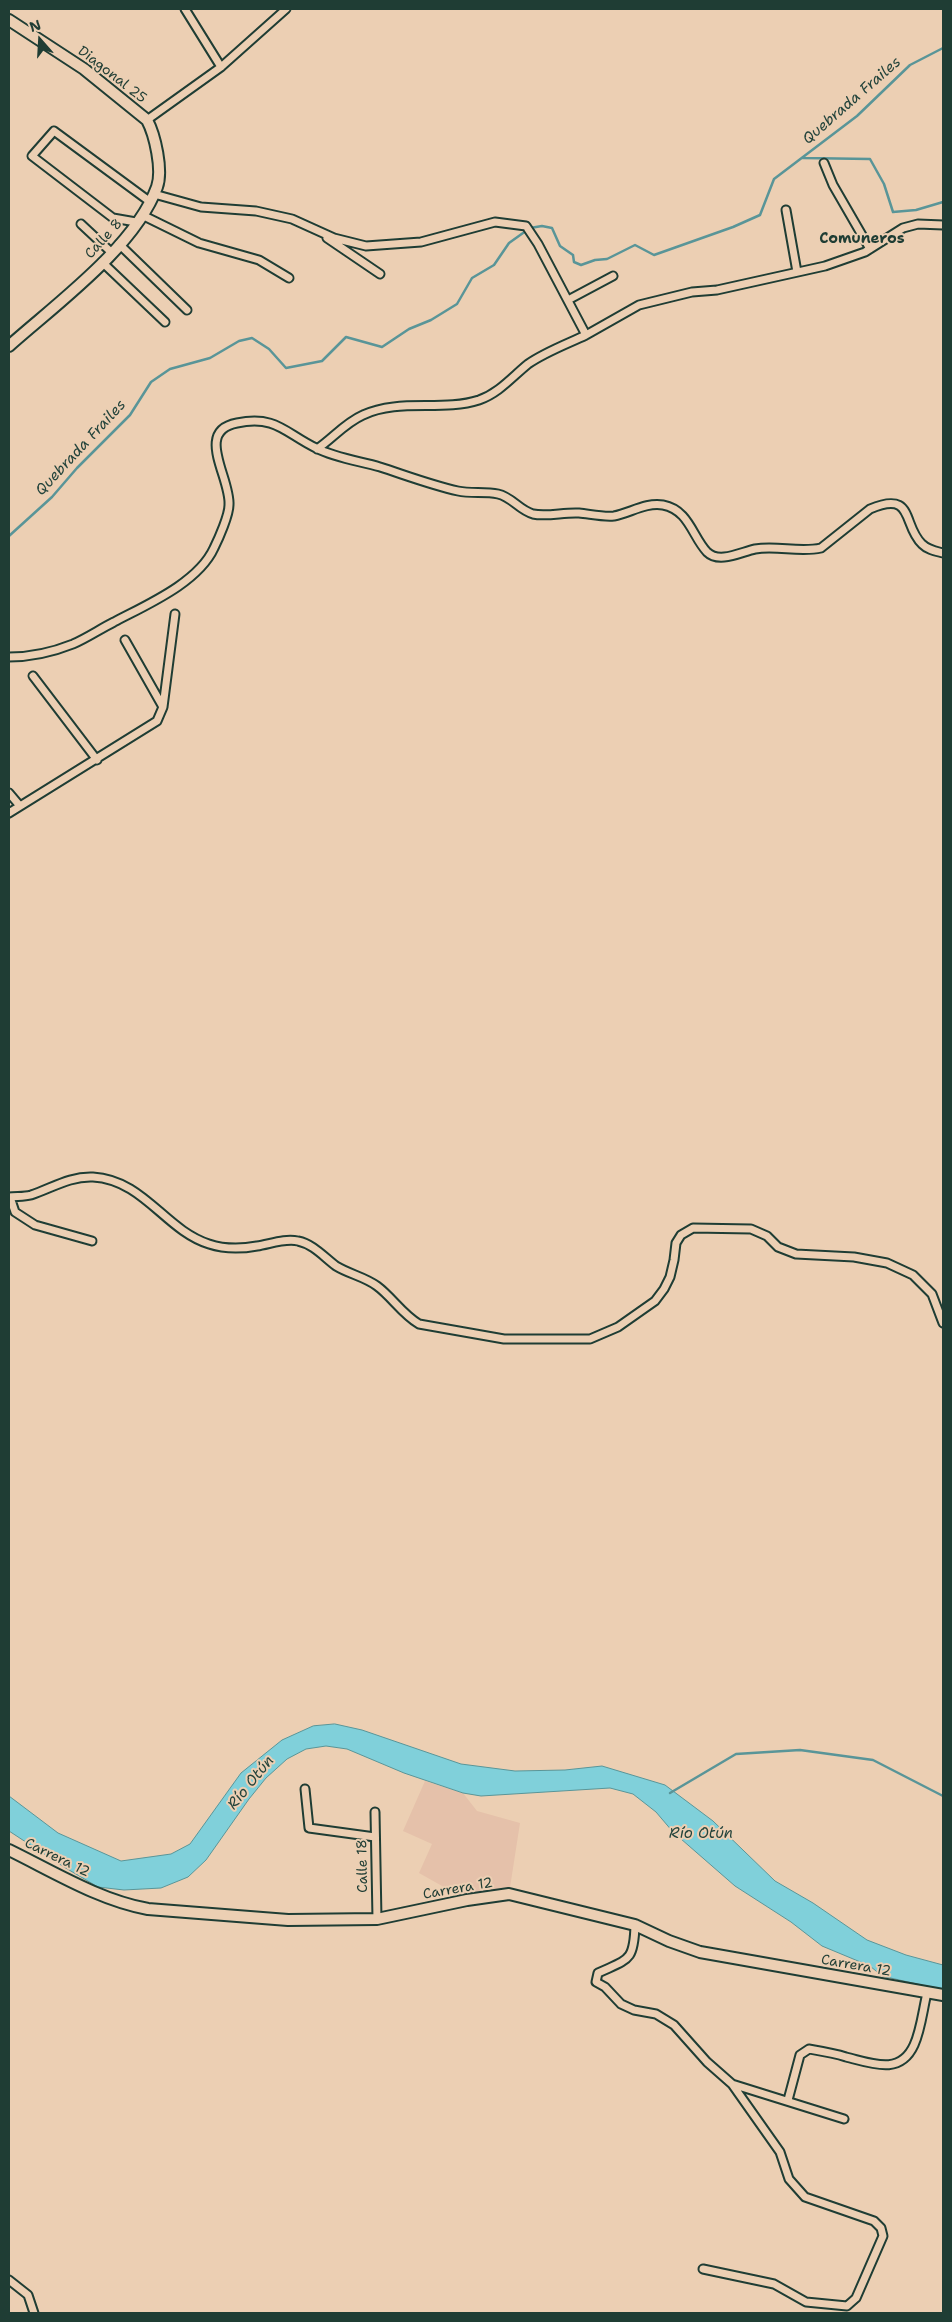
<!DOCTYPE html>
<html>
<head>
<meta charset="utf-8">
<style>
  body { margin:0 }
  #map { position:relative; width:952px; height:2322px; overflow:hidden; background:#eccfb3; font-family:"Shantell Sans",sans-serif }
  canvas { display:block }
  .frame { position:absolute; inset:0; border:10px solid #1f3d34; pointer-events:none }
  .north { position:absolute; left:15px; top:15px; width:50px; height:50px; -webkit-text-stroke:4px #eccfb3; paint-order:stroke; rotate:341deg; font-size:14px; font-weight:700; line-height:20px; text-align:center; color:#1f3d34 }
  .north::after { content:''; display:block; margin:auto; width:18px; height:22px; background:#1f3d34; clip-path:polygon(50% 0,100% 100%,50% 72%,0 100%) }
</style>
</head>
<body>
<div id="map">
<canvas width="952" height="2322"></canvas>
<div class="frame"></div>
<div class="north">N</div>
</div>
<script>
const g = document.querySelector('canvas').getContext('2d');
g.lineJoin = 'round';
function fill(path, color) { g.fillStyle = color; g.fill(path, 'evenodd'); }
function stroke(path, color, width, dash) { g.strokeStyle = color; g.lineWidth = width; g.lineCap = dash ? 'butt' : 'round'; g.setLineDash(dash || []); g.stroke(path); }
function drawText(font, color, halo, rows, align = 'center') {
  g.font = font + ' "Shantell Sans",sans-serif'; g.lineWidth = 4; g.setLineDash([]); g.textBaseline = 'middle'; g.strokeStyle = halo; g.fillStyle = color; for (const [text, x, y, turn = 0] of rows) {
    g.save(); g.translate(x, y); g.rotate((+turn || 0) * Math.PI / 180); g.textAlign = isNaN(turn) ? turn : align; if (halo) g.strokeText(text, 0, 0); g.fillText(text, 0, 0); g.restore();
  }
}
const built = new Path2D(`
  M425 1781 463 1793 477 1811 520 1823 509 1894 467 1900 419 1873 432 1844 403 1831Z`);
const water = new Path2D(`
  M335 1724 362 1730 461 1764 515 1771 565 1770 602 1766 665 1785 713 1821 775 1881 813 1903 867 1940 906 1955 943 1965V1990L882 1976 870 1966 822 1946 791 1922 735 1886 673 1832 656 1812 633 1794 610 1788 481 1796 463 1793 404 1773 347 1749 326 1746 306 1749 287 1759 266 1778 249 1799 206 1860 188 1877 161 1888 124 1890 98 1887 64 1867 9 1831V1796L58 1833 121 1861 171 1854 190 1844 241 1773 282 1740 313 1726Z`);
const stream = new Path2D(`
  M803 158 870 159 884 184 893 212 916 210 943 202
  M9 536 52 497 77 468 130 415 151 382 170 369 210 358 239 341 252 338 269 349 286 368 322 361 346 337 382 347 409 329 431 320 457 304 472 278 494 265 509 243 530 228 542 226 552 228 560 246 573 255 574 262 581 265 595 260 607 259 635 245 654 255 733 227 760 215 774 179 857 116 910 65 943 48
  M670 1793 736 1754 800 1750 873 1760 943 1796`);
const street = new Path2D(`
  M185 9 221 67
  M147 120 221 67 286 9
  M824 163 833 185 870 249
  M154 194 201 207 256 211 292 219 334 238 366 246 421 242 495 222 526 226 538 244 586 335C567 344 545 352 528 364 512 377 499 393 479 400 442 412 399 398 363 415 345 423 333 438 317 449
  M786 210 797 272
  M142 215 199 243 259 260 289 278
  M136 222 113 218 32 156 54 131 149 201
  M81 224 111 252
  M327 238 380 274
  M119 244 187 310
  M102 262 165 322
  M568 300 613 276
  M586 335 639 305 692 292 717 290 825 266 865 252 903 228 918 224 943 225
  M9 657C30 657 53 652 73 644 87 638 100 629 114 622 146 605 198 583 214 548 219 538 229 515 229 505 231 478 194 431 237 423 276 415 285 433 316 448 336 458 359 461 380 467 405 475 431 485 458 491 471 494 485 491 498 494 512 497 519 510 533 514 547 517 564 512 579 513 590 514 602 517 614 516 630 513 646 502 663 505 689 510 692 536 707 552 719 564 741 552 755 549 777 545 799 553 821 548L870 509C915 490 902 525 922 544 928 550 935 551 943 553
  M33 676 97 760
  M163 707 175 614
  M9 793 20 806
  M9 813 157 721 163 707 125 640
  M9 1197C16 1196 24 1197 31 1195 52 1188 70 1176 93 1177 144 1180 165 1230 209 1244 224 1249 241 1249 257 1246 270 1244 285 1238 298 1241 313 1244 324 1257 336 1266 349 1274 365 1277 377 1286 392 1297 402 1314 419 1324L504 1339H590L618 1327 655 1301 664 1289 670 1277 674 1260 676 1243 681 1235 693 1228 751 1229 767 1236 778 1247 796 1254 854 1257 887 1263 913 1275 932 1294 943 1323
  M10 1197 15 1212 35 1225 92 1241
  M305 1789 309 1828 375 1837
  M375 1812 377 1919
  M635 1925C634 1962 628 1959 598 1973L596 1982 605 1987 621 2004 634 2010 656 2014 674 2025 707 2062 732 2084 780 2152 789 2179 805 2197 874 2221 881 2228 883 2236 856 2298 847 2306 806 2302 774 2284 703 2269
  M732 2084 844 2119
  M788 2100 800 2055 809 2049C821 2051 834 2053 846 2057 871 2063 900 2076 914 2045 921 2030 923 2009 927 1993
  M9 2280 28 2295 34 2313`);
const secondary = new Path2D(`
  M9 20 84 69 147 120C155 135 163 170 157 187 135 247 56 304 9 346
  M9 1850C54 1872 99 1900 148 1909L288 1920 377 1919 467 1900 509 1894 635 1925 669 1941 700 1952 943 1995`);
const streetNames = [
  ["Diagonal 25",112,75,38],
  ["Calle 8",104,239,-48],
  ["Carrera 12",57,1858,26],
  ["Calle 18",363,1866,-91],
  ["Carrera 12",458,1889,-10],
  ["Carrera 12",856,1966,10]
];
const waterNames = [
  ["Quebrada Frailes",852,101,-41],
  ["Quebrada Frailes",81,448,-47],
  ["Río Otún",251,1783,-51],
  ["Río Otún",701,1834]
];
const neighbourhoodNames = [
  ["Comuneros",862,239]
];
fill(built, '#e5c1aa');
fill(water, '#80d0da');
stroke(water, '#599598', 1);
stroke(stream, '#599598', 2.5);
stroke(street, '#1f3d34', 11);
stroke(secondary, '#1f3d34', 14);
stroke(street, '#eccfb3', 7);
stroke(secondary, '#eccfb3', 10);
drawText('14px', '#1f3d34', '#eccfb3', streetNames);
drawText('italic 15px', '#24443c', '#eccfb3', waterNames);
drawText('bold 15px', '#1f3d34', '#eccfb3', neighbourhoodNames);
</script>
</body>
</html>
